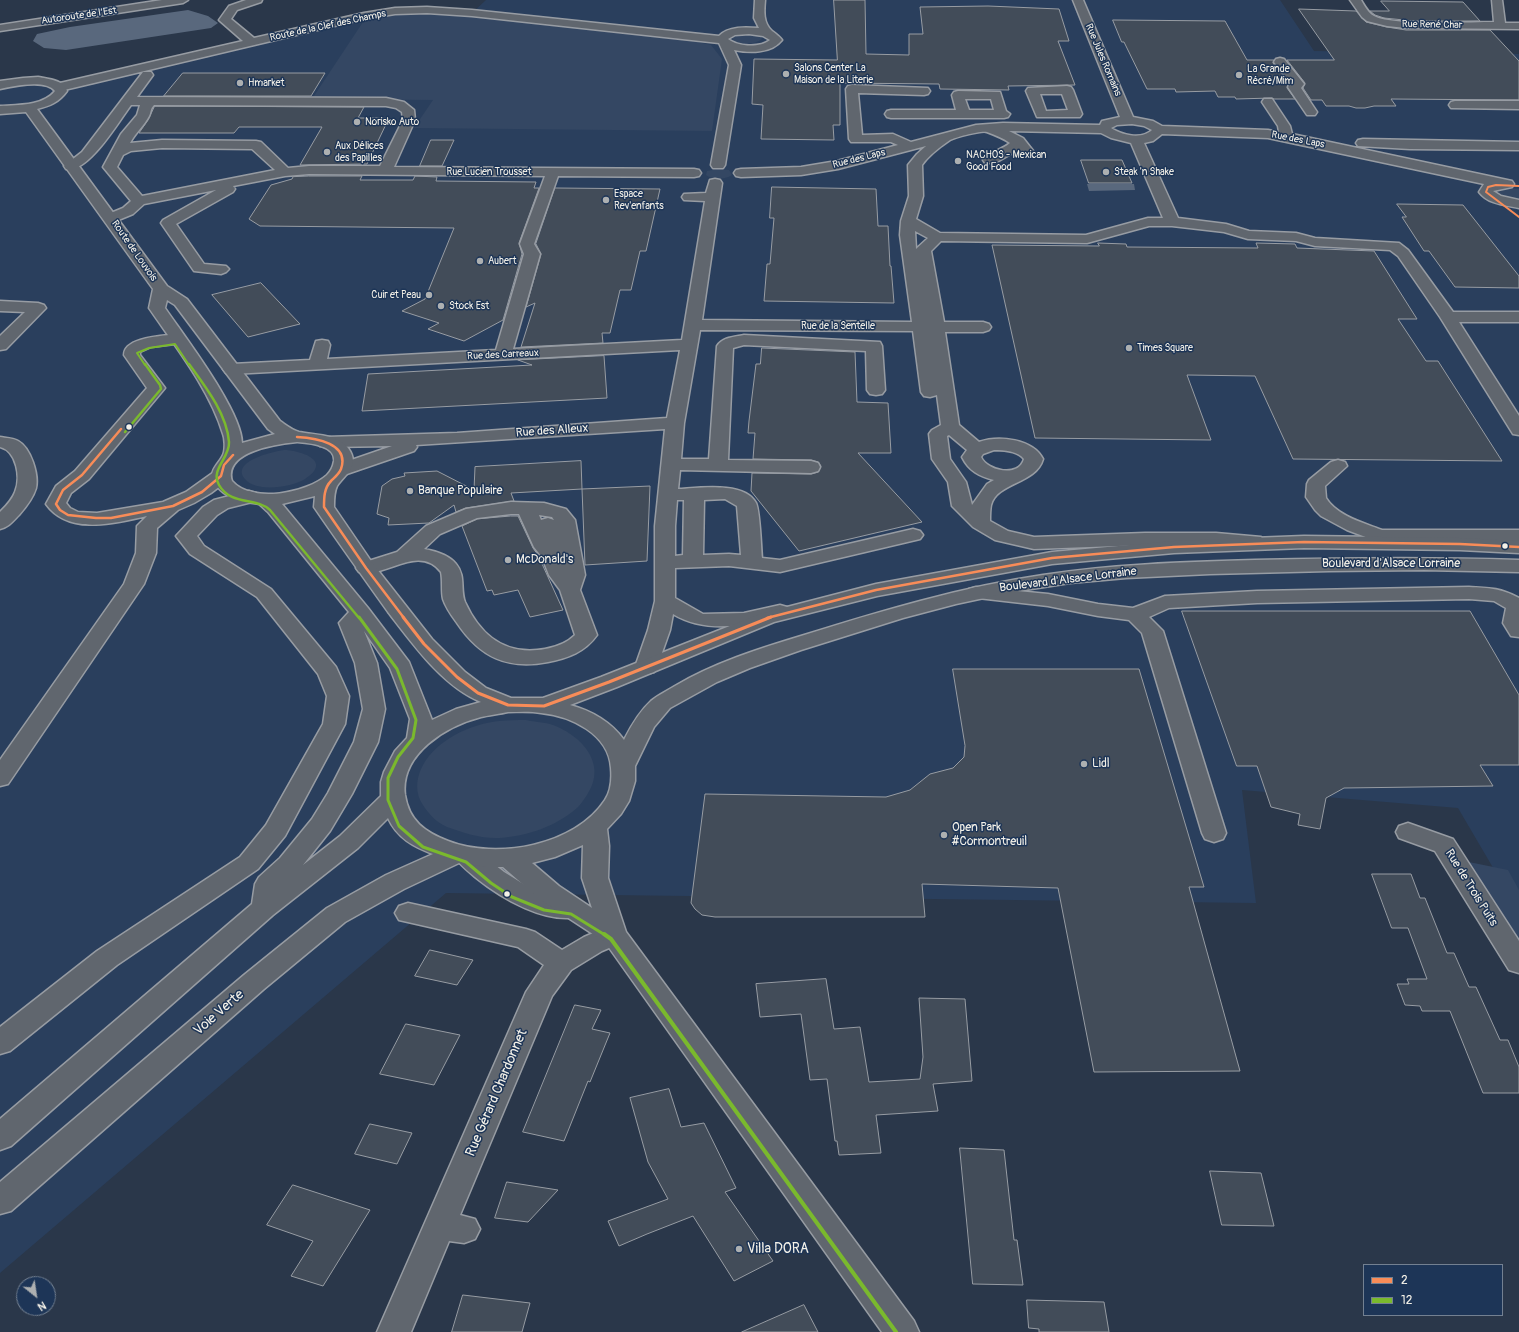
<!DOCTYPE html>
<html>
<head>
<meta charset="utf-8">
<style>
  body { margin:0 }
  #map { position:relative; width:1519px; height:1332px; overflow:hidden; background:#2a374a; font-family:Pangolin,sans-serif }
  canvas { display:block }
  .legend { position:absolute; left:1363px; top:1264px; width:140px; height:52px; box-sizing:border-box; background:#1d3557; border:1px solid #738091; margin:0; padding:5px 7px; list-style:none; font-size:12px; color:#f4f1e8 }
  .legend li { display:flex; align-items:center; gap:8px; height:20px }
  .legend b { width:20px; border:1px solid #738091 }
  .north { position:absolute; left:16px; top:1276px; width:40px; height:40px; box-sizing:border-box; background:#1d3557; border:1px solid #738091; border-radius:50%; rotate:150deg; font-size:11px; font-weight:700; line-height:16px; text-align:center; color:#f4f1e8 }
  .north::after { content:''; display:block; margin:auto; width:14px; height:18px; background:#adb0b1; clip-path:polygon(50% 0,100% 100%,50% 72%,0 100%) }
</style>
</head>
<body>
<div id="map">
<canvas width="1519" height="1332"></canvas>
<ul class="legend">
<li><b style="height:5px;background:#f88c58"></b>2</li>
<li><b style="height:5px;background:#7ab92d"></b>12</li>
</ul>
<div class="north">N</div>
</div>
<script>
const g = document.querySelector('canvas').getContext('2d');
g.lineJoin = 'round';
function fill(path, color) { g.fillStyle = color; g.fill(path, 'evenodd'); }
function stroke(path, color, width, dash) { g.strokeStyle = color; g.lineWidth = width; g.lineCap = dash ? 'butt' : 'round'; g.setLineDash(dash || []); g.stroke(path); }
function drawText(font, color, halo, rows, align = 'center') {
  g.font = font + ' Pangolin,sans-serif'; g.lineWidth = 3; g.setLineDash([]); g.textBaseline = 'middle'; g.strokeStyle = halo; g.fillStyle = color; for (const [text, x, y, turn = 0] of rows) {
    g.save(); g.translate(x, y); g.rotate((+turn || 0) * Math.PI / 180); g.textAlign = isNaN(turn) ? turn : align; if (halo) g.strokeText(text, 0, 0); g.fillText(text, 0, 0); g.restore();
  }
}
const built = new Path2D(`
  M486 0H1280L1314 51 1519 54V912L1458 808 1242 790 1256 903 446 893 0 1273V85L11 83 55 84 395 11 472 13Z`);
const green = new Path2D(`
  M437 12 689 40 711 45 722 59 712 131 414 128 433 100 312 99 365 19 402 13Z
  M748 34 760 36 762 39C755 45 739 45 732 39L735 36Z
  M718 169 729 170 732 175C724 180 713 180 706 175L707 171Z
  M1508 188 1519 189V201L1503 199 1495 192 1496 190Z
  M285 450C302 451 333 461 305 479 292 487 256 493 245 479 230 461 275 451 285 450Z
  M526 720C535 722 545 722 553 725 582 736 608 764 587 795 584 799 581 804 578 807 557 826 528 836 500 838 482 839 464 833 447 827 435 822 426 811 420 800 415 788 417 776 423 765 437 740 470 724 499 721 508 720 517 720 526 720Z
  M1464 861 1508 870 1519 890V952Z`);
const water = new Path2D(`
  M188 10 208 16 218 23 211 28 66 50 44 48 33 41 37 34 70 27Z
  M1087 184H1134L1135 190 1089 191Z`);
const building = new Path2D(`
  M834 0H865L866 54 909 55V34H923L920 7 988 6 1059 9 1069 41H1058L1075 85 1008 86 1009 90 940 89 939 84 840 83V125H833L834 140 761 139 763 105 752 104 754 59 837 60Z
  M1381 1 1463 2 1480 21H1414L1384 18 1375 15 1370 11H1389Z
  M1299 9 1356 11 1366 22 1387 27 1406 30H1490L1519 61V100L1391 99 1396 106H1374L1365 108H1356L1349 106H1326L1322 100H1311L1303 88 1305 83 1287 60H1334Z
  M1113 20 1225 21 1247 60H1274L1273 63 1289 83 1287 88 1295 99H1274L1272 98 1236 99 1235 97H1218L1215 91 1176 92 1175 89H1147L1124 42H1122Z
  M183 73H325L311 96H164Z
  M155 106 364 107 358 118H389L367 164 300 165 322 127H239L234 133H139L148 120Z
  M431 140H454L442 166H420Z
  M1081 160H1122L1132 183H1089Z
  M309 176H362L360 180H413L415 176 437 177 436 181 536 182 534 188H539L519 243 522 254 503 320 464 341 428 329 439 323 402 311 425 299 454 228 260 226 249 219 271 185 292 179 293 177Z
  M772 187 876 189 878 226H888L890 266H891L894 303 764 301 767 264H770L774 218H770Z
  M555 188 660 189 646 251H640L631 290H620L610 333H602L603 343 521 347 535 303 526 307 541 254 536 244Z
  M1397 204 1463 205 1519 276V288L1455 287 1429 251H1424L1402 217H1406Z
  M1098 243 1126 244 1127 247 1258 248 1256 243 1295 244 1297 248 1374 251 1417 319H1398L1426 361H1438L1502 461 1293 459 1255 376 1187 375 1211 440 1035 438 992 245 1099 246Z
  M261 283 300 324 248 337 212 295Z
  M762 348 855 352 857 402 888 403 891 453H858L922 522 799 551 751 491 752 473 811 474 818 472 821 466 818 462 811 460 753 459 755 433H748L749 421 756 364H760Z
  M604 356 607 398 362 411 368 374 532 365 518 360Z
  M581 461 582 489 650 486 647 561 585 565 582 489 511 493 514 501 466 508 456 512 454 505 429 523 388 525 389 518 377 514 382 486 392 479 405 476 404 473 437 471 474 490 475 467Z
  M511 516H518L533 548 538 555 563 610 530 617 518 590 494 595 492 590 487 591 462 526 477 519Z
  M1182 611H1470L1519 695V765H1480L1493 786 1344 788 1326 798 1320 829 1298 825 1300 814 1271 807 1257 766H1237Z
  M953 669H1139L1204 887H1189L1240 1071 1094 1072 1058 888 922 884 925 917H715L702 915 695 909 691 903 705 794 886 797 910 790 930 774 953 768 964 757 965 746Z
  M1372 874H1411L1420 898H1425L1447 953H1454L1469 987H1476L1500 1040H1508L1519 1067V1093H1483L1450 1011H1422L1420 1006 1405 1005 1397 984H1409L1407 979H1427L1408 928H1392Z
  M430 950 473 960 457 985 415 976Z
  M826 979 834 1029 860 1027 869 1082 920 1079 923 1057 919 998 965 999 972 1081 933 1084 938 1111 876 1115 881 1153 839 1155 837 1141H835L827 1079 810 1080 801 1014 760 1017 756 984Z
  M575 1005 601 1010 592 1029 610 1033 590 1082 588 1081 564 1141 523 1132Z
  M406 1024 460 1035 434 1085 380 1074Z
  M669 1089 681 1127 704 1123 736 1188 725 1192 773 1261 734 1281 693 1216 647 1234 619 1246 608 1221 668 1199 648 1162 630 1098Z
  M370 1124 412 1133 397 1164 355 1154Z
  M960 1148 1004 1150 1014 1240H1017L1023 1285 973 1284Z
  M1210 1171 1261 1173 1274 1226 1222 1225Z
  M507 1182 558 1190 528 1222 495 1218Z
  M293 1185 370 1210 323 1286 291 1276 313 1241 267 1225Z
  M463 1295 530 1303 522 1332H452Z
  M1027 1300 1104 1302 1109 1332H1039V1329L1029 1328Z
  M804 1305 818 1332H742Z`);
const minor = new Path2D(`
  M246 0H262L261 2 237 10 231 19 254 38 364 13 395 8 427 7 472 10 719 36C728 26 746 27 759 28L754 18 755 0H765C764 11 763 23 772 31 776 34 779 36 782 40 771 54 749 53 734 50L741 65 725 165 723 168H713L711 165 729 65 719 43 472 16 427 13 395 14 364 19 60 91 56 90 54 87 56 84 60 83 243 41 219 20 229 6ZM749 34 763 36 770 40C760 48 738 47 728 39L735 35Z
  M1073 0H1083L1133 117 1153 121 1162 126 1268 130 1279 132 1278 126 1262 102 1264 99H1272L1290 126 1292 134 1512 181 1514 184 1512 187 1493 191 1501 196 1519 200V208C1505 205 1488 204 1479 192L1484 184 1268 138 1162 134 1153 141 1144 143 1178 218 1226 224 1249 231 1296 233 1315 238 1399 243 1408 250 1453 312H1519V322H1459L1519 416V435L1513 434 1440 317 1398 256 1390 250 1315 246 1296 241 1248 239 1224 232 1172 226H1149L1087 243 941 241 931 251 944 322H983L989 324 991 327 989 330 983 332H945L959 425 979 442C999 435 1033 439 1043 459 1036 484 997 482 991 505 990 510 990 516 990 521L1008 531 1034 537 1145 533H1216L1261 537 1264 541 1261 545 1254 547 1216 545H1145L1034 549 995 540 973 527 952 506 948 482 932 459 929 434 932 430 941 425 937 395 930 397 924 396 921 392 913 331 700 330 684 423 681 459H709L717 346C723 337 734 337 744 335L880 342 882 346 885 390 882 394 876 395 870 394 867 390 866 351 744 345 733 348 728 460 811 461 818 463 820 467 818 471 811 473 680 470 678 489C698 488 745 481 756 503 760 511 761 547 762 558L780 560 913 529 920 531 923 535 920 539 780 572 729 566 675 568V598L703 614 744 613 780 605 787 607 791 611 787 615C750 625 708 635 673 614L670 630 657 667 654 672 646 674 638 672 635 667 648 630 655 601V526L665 429 416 445 417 447 414 451 341 476 334 474 332 470 334 466 392 446 326 447 320 446 317 442 320 438 326 437 457 433 667 418 680 350 232 374 226 373 223 369 226 365 232 364 310 360 316 341 322 340 328 341 330 345 327 359 496 350 524 254 520 244 545 176 309 174 285 176 233 186 235 189 233 192 176 224 204 264 226 266 229 269 226 272 221 274 194 271 161 223 163 220 216 190 144 204 133 214 116 221 111 222 106 221 104 218 106 215 123 208 131 201 103 167 121 134 137 115 140 105H131C119 121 88 174 66 169L64 166 82 152 143 72H151L153 75 137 97 386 98 404 102 414 110 415 120 394 167 694 169 699 170 701 173 699 176 694 177 558 176 534 244 540 254 513 349 682 340 705 201 684 200 682 197 684 194 706 193 710 180 715 179 720 180 722 183 702 320 912 322 900 235 901 221 909 196 908 165 917 154 926 146 838 169 801 175 741 177 736 176 734 173 736 170 741 169 801 167 837 161 898 145 891 142H851L849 139 846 89 848 86 852 85 928 88 930 91 928 94 924 95 858 93 862 135 893 134 911 142 976 125 1003 123 1100 125 1102 121 1120 117ZM154 105 386 106 396 108 402 112 403 120 380 166H309L288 168 261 142 256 141 162 140 130 143C135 133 144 126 149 116 151 112 150 109 154 105ZM1132 124 1144 126 1152 130C1141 140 1122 135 1111 128L1117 125ZM1009 131 1101 133 1111 138 1131 143 1163 218H1148L1086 235 940 233 916 219 923 196 922 165C928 156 941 146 950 140 956 137 982 130 987 132 995 135 1003 138 1010 143 1002 150 989 152 983 160L985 163H995L1018 150 1022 155H1032L1034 152 1023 138ZM162 148 252 149 275 170 142 196 117 167 123 155 131 151ZM915 231 928 238 916 249ZM949 435 967 450 962 457C969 471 979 476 994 480L987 484 972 505 966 482 950 459 947 436ZM994 450C1004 450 1018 451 1024 459 1019 478 987 471 981 457L983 454ZM725 499 737 506 741 555 729 554 703 555 704 500ZM677 500H684L683 555 675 556V526Z
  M1350 0H1361C1364 5 1368 13 1374 16 1392 26 1470 22 1494 22L1492 0H1502L1505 23H1519V29L1406 28 1387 26 1367 21 1362 17Z
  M1280 58 1284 59 1304 84 1301 88 1317 112 1315 115H1307L1288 87 1291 83 1274 62 1276 59Z
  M1067 86 1071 87 1073 90 1082 114 1080 117H1037L1026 91 1028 88ZM1040 94H1062L1068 110 1046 111Z
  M958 91 1000 92 1006 111 1010 114 1008 117 1004 118H891L887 117 885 114 887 111 891 110H956L952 95 954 92ZM965 99H991L994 110H969Z
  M1455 101H1519V109L1451 108 1449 105 1451 102Z
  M1363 139 1519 142V150L1410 149 1358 146 1356 143 1358 140Z
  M0 301 38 303 44 305 46 308 6 349 0 350V336L25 312 0 311Z
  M177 334 183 335 185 339 183 343 151 347 140 352V355L165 388 89 479 71 493 66 503 70 508 78 512 97 513 163 502 186 492 214 472 221 470 228 472 230 476 228 480 211 493 194 503 178 510 157 528 156 553 144 584 8 784 0 786V760L124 584 136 553 137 526 147 516C115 523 69 536 46 504L56 486 75 471 147 388 124 355C124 337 163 336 177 334Z
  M0 437C6 438 13 438 18 441 31 448 39 475 36 488 33 498 26 507 19 515 13 521 9 527 0 529V512C6 506 12 500 15 492 21 478 17 451 0 447Z
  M1338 460 1345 462 1347 466 1325 486 1326 498C1337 516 1364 523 1382 530H1519V542H1379L1347 530 1321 516 1315 510 1306 497 1307 484 1309 480 1331 462Z
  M249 491 256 493 259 497 256 501 228 508 217 515 197 536 204 546 271 589 336 667 349 696 345 724 285 836 258 869 117 965 10 1051 0 1054V1027L97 951 240 857 266 825 323 724 327 696 318 674 257 597 190 554 176 536 203 507 214 500Z
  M511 502 544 503 566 509 575 520 585 575 580 590 597 635C585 652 568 658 548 662 507 670 480 657 457 623 452 616 446 608 443 599 441 590 443 581 441 572 418 543 385 579 359 572L356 568 359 564 397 552 426 526 466 509ZM511 514H519L534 547 542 557 549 575 560 590 575 635C567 643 556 647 545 649 507 656 481 637 465 602 460 589 466 576 456 564 449 555 435 551 424 549L440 534 477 518ZM539 515 552 517 554 520 548 518 541 520Z
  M976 587 1048 594 1098 604 1133 608 1165 596 1257 591 1469 587C1490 588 1500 588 1519 598V637L1511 636 1503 623 1506 608 1494 601 1469 599 1257 603 1169 608 1149 617 1163 631 1226 833 1223 839 1214 842 1205 839 1202 833 1142 633 1129 620 1098 616 1048 606 969 597 966 593 969 589Z
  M1408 823 1453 839 1519 941V973L1509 970 1435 851 1399 838 1396 832 1399 826Z
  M468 848 477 851 504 872 533 890 546 896 582 902 586 909 582 916C547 926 501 898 475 877 468 871 460 865 455 857L459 851Z
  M408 903 526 929 535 932 562 950 584 937 605 928 614 925 623 928 627 935 623 942 602 951 571 970 552 996 460 1215 475 1219 480 1229 475 1239 464 1243 449 1241 411 1332H377L526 992 544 965 518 947 399 920 395 913 399 906Z`);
const major = new Path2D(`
  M38 77C48 79 64 80 67 91 59 102 50 106 37 109L167 286 187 299 280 421C286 425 292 430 299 432 315 435 337 434 348 448 361 466 345 474 337 486 334 492 334 500 334 507L373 564 432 639 465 672 486 688 511 698H543L601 677 760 614 876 584 1052 552 1174 541 1304 536 1460 538 1519 541V553L1460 550 1304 548 1174 553 1052 564 877 596 774 622 617 687 570 705C592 711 610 721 624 740 631 726 639 712 651 701 658 695 667 691 675 686 714 663 758 649 801 636 881 611 961 587 1043 575 1113 564 1184 562 1255 560 1343 558 1431 557 1519 560V572L1424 570 1329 571 1210 574 1126 578 1070 583 1012 592 956 604 903 618 801 650 750 668 717 682 670 708 654 727 635 766V781L629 801 621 814 607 829 609 846 608 878 626 932 914 1321 919 1332H882L605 942 541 900 503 867H486L459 863 404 889 345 922 264 989 11 1211 0 1214V1182L244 975 327 908 386 875 433 854C414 847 397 838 388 818L358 848 273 915 11 1146 0 1150V1119L252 904 255 884 259 877 280 858 312 819 328 793 354 742 363 709 355 663 339 623 349 612 268 512C265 510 262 506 259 504 256 503 250 503 247 502 233 499 222 495 214 482 207 470 222 462 224 452 225 448 225 439 223 434 210 390 175 346 149 308L153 289 26 112 0 114V106C18 105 43 106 55 91 46 79 13 86 0 89V81L23 78ZM167 300 175 305 268 429 275 434 242 443C242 411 184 336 165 308ZM297 442C309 443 336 445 334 461 333 467 331 471 327 475 307 493 252 504 232 481 223 451 278 444 297 442ZM315 496 314 507C338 542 363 577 388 612 412 643 443 687 481 702L456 709 432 720 409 662 368 608 282 504ZM364 631 390 668 410 719 407 738 395 751 384 772 381 782V796L340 836 303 865 330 831 352 794 378 742 385 709 377 663ZM508 712C519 712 530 711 541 713 571 716 609 734 611 768 612 779 611 791 605 800 575 846 496 860 448 841 425 832 409 821 405 795 400 754 446 726 481 717 490 715 499 714 508 712ZM583 845 582 878 592 908 559 886 532 863 555 857Z`);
const highway = new Path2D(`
  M162 0H188L183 3 0 31V25Z`);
const bus1Far2 = new Path2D(`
  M1519 186 1496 185 1488 187 1486 192 1519 217`);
const bus1Far1 = new Path2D(`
  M121 429 82 475 63 490 56 504 60 510 68 515 96 518H111L173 506 202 492 221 476 224 465 233 455
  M297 437C315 438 350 443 341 469 339 474 335 477 331 481 324 488 324 498 324 507L366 568 404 618
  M767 618 876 590 1052 558 1174 547 1304 542 1460 544 1519 547`);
const bus1 = new Path2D(`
  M403 617 424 644 457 677 478 693 508 705 544 706 609 682 771 617`);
const bus2Far3 = new Path2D(`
  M145 365 137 353 149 348 175 344 189 365`);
const bus2Far2 = new Path2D(`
  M189 364C205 386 227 414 229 442 230 458 210 469 219 485 231 506 256 497 270 510L359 618
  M125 432 161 389 160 385 145 364`);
const bus2Far1 = new Path2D(`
  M359 617 397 669 416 720 413 738 398 757 388 778V800L399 826 423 847 466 862 491 883 512 897 544 910 571 914 605 935`);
const bus2 = new Path2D(`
  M604 934 611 939 896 1332`);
const markers = [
  [786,74,4,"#adb0b1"],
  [1239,75,4,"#adb0b1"],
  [240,83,4,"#adb0b1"],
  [357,122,4,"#adb0b1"],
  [327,152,4,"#adb0b1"],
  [958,161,4,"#adb0b1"],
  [1106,172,4,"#adb0b1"],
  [606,200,4,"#adb0b1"],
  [480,261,4,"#adb0b1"],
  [429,295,4,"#adb0b1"],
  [441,306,4,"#adb0b1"],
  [1129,348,4,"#adb0b1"],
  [129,427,3.5,"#f4f1e8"],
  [410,491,4,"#adb0b1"],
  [1505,546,3.5,"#f4f1e8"],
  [508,560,4,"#adb0b1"],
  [1084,764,4,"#adb0b1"],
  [944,835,4,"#adb0b1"],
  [507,894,3.5,"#f4f1e8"],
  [739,1249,4,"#adb0b1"]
];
const farStreetnames = [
  ["Autoroute de l’Est",79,16,-8],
  ["Rue René Char",1432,25,1],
  ["Route de la Clef des Champs",328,26,-12],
  ["Rue Jules Romains",1103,60,67],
  ["Rue des Laps",1298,140,11],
  ["Rue des Laps",859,159,-14],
  ["Rue Lucien Trousset",489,172],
  ["Route de Louvois",134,251,55],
  ["Rue de la Sentelle",838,326],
  ["Rue des Carreaux",503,355,-3]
];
const farPoinames = [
  ["Salons Center La",794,68],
  ["Maison de la Literie",794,80],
  ["La Grande",1247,69],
  ["Récré/Mim",1247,81],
  ["Hmarket",248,83],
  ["Norisko Auto",365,122],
  ["Aux Délices",335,146],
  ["des Papilles",335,158],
  ["NACHOS - Mexican",966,155],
  ["Good Food",966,167],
  ["Steak 'n Shake",1114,172],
  ["Espace",614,194],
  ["Rev'enfants",614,206],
  ["Aubert",488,261],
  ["Cuir et Peau",421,295,"right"],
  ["Stock Est",449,306],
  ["Times Square",1137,348]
];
const streetNames = [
  ["Rue des Alleux",552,431,-4],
  ["Boulevard d'Alsace Lorraine",1391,564],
  ["Boulevard d'Alsace Lorraine",1068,580,-7],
  ["Rue de Trois Puits",1471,888,58]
];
const poiNames = [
  ["Banque Populaire",418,491],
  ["McDonald's",516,560],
  ["Lidl",1092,764],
  ["Open Park",952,828],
  ["#Cormontreuil",952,842]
];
const nearStreetnames = [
  ["Voie Verte",219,1013,-41],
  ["Rue Gérard Chardonnet",497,1093,-67]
];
const nearPoinames = [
  ["Villa DORA",747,1249]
];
fill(built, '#2a3f5d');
fill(green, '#344763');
fill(water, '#59687d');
fill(building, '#424c59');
stroke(building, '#979ca3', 1);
stroke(minor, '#979ca3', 3);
stroke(major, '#979ca3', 3);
stroke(highway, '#979ca3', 3);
fill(minor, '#60666e');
fill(major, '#60666e');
fill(highway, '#60666e');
stroke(bus1Far2, '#f88c58', 2);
stroke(bus1Far1, '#f88c58', 2.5);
stroke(bus1, '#f88c58', 3);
stroke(bus2Far3, '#7ab92d', 2);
stroke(bus2Far2, '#7ab92d', 2.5);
stroke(bus2Far1, '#7ab92d', 3);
stroke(bus2, '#7ab92d', 4);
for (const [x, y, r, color] of markers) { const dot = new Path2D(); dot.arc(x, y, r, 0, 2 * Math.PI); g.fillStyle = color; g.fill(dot); stroke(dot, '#1d3557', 1.5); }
drawText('10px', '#f4f1e8', '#1d3557', farStreetnames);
drawText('10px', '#f4f1e8', '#1d3557', farPoinames, 'left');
drawText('12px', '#f4f1e8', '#1d3557', streetNames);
drawText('12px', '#f4f1e8', '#1d3557', poiNames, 'left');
drawText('14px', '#f4f1e8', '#1d3557', nearStreetnames);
drawText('14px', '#f4f1e8', '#1d3557', nearPoinames, 'left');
</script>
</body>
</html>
